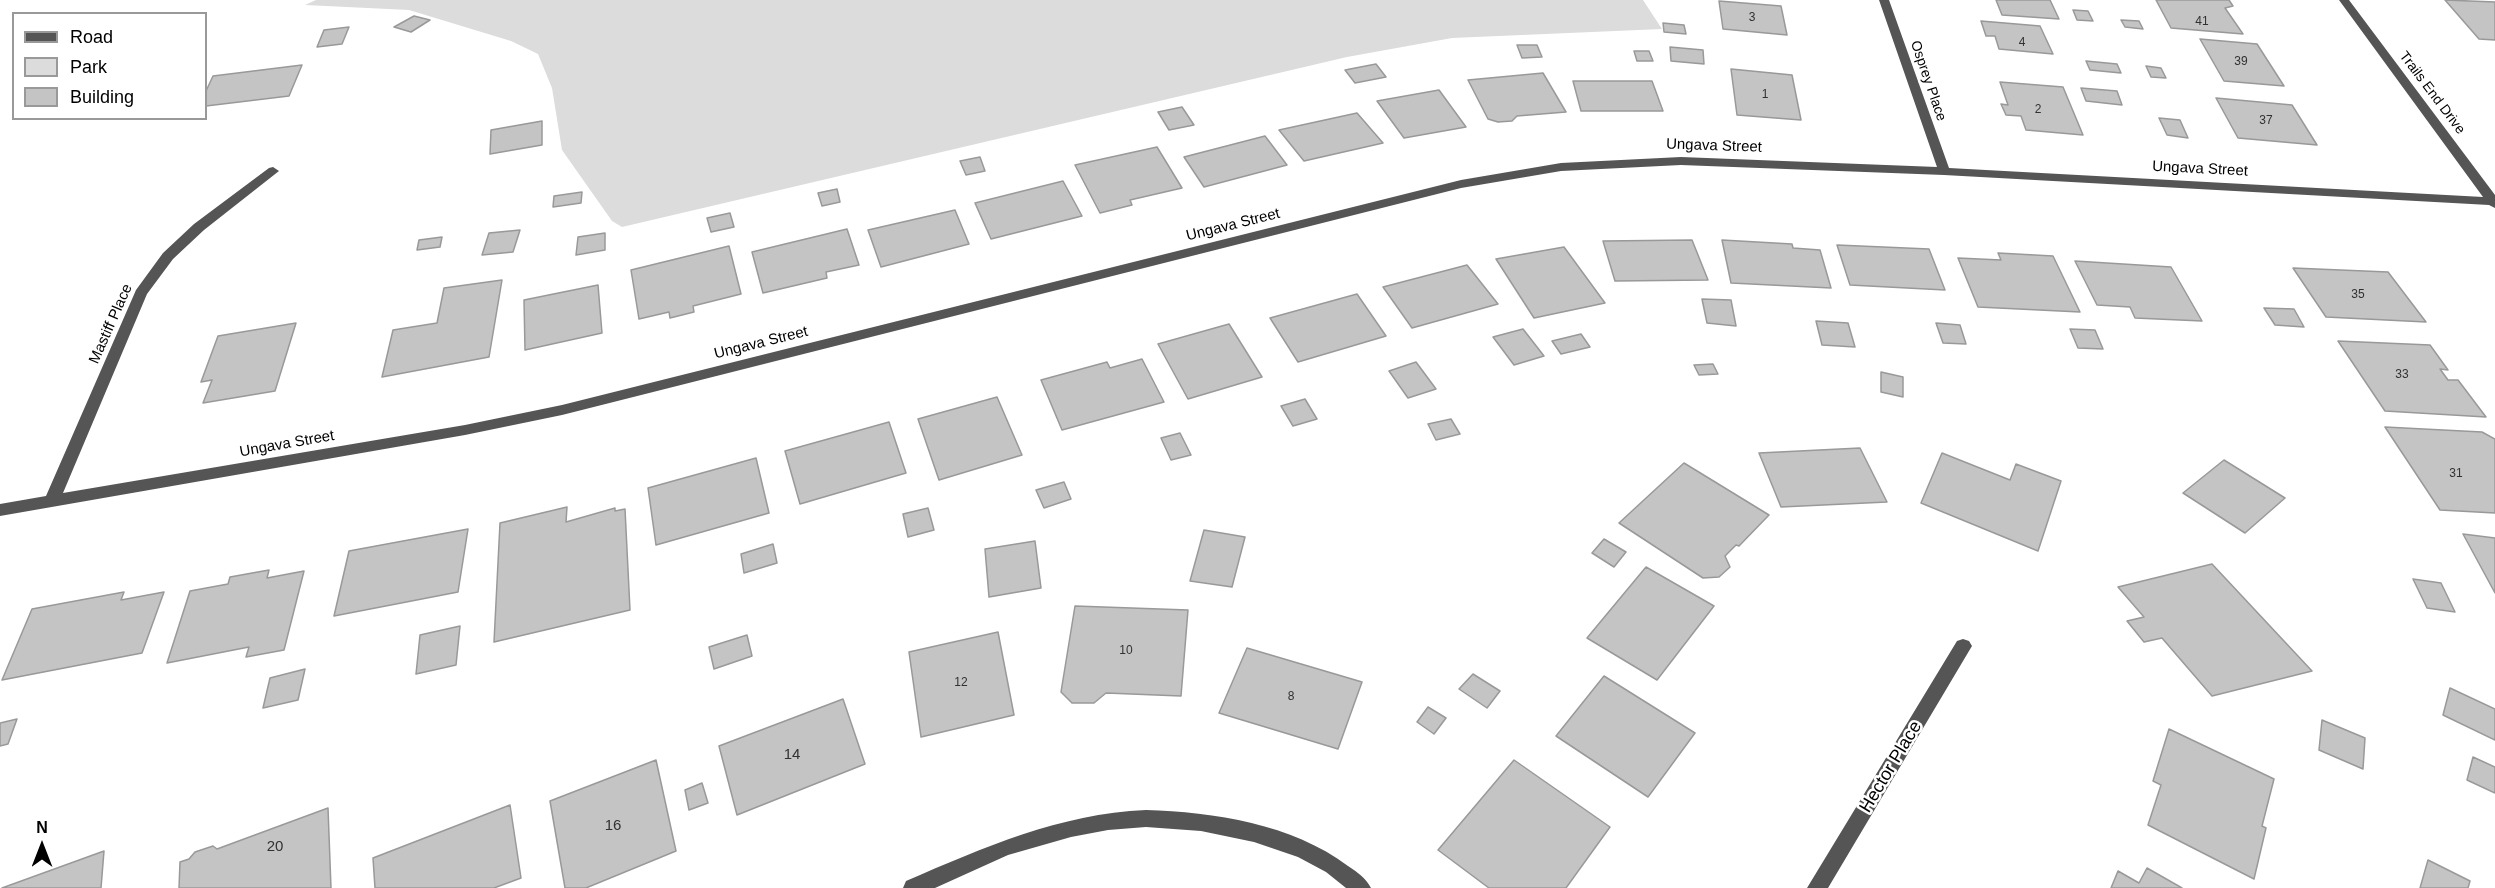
<!DOCTYPE html>
<html>
<head>
<meta charset="utf-8">
<style>
  body { margin:0 }
  #map { position:relative; width:2495px; height:888px; overflow:hidden; background:#fff; font-family:Arial,sans-serif }
  canvas { display:block }
  .legend { position:absolute; left:12px; top:12px; width:195px; height:108px; box-sizing:border-box; background:#fff; border:2px solid #999; margin:0; padding:8px 10px; list-style:none; font-size:18px; color:#000 }
  .legend li { display:flex; align-items:center; gap:12px; height:30px }
  .legend b { width:30px; border:2px solid #999 }
  .north { position:absolute; left:12px; top:816px; width:60px; height:60px; -webkit-text-stroke:4px #fff; paint-order:stroke; rotate:0deg; font-size:16px; font-weight:700; line-height:24px; text-align:center; color:#000 }
  .north::after { content:''; display:block; margin:auto; width:21px; height:27px; background:#000; clip-path:polygon(50% 0,100% 100%,50% 72%,0 100%) }
</style>
</head>
<body>
<div id="map">
<canvas width="2495" height="888"></canvas>
<ul class="legend">
<li><b style="height:8px;background:#555"></b>Road</li>
<li><b style="height:16px;background:#dcdcdc"></b>Park</li>
<li><b style="height:16px;background:#c4c4c4"></b>Building</li>
</ul>
<div class="north">N</div>
</div>
<script>
const g = document.querySelector('canvas').getContext('2d');
g.lineJoin = 'round';
function fill(path, color) { g.fillStyle = color; g.fill(path, 'evenodd'); }
function stroke(path, color, width, dash) { g.strokeStyle = color; g.lineWidth = width; g.lineCap = dash ? 'butt' : 'round'; g.setLineDash(dash || []); g.stroke(path); }
function drawText(font, color, halo, rows, align = 'center') {
  g.font = font + ' Arial,sans-serif'; g.lineWidth = 5; g.setLineDash([]); g.textBaseline = 'middle'; g.strokeStyle = halo; g.fillStyle = color; for (const [text, x, y, turn = 0] of rows) {
    g.save(); g.translate(x, y); g.rotate((+turn || 0) * Math.PI / 180); g.textAlign = isNaN(turn) ? turn : align; if (halo) g.strokeText(text, 0, 0); g.fillText(text, 0, 0); g.restore();
  }
}
const green = new Path2D(`
  M316 0H1643L1662 29 1452 38 1347 57 622 227 612 221 562 150 552 88 538 54 511 41 409 10 305 5Z`);
const building = new Path2D(`
  M1996 0H2050L2059 19 2002 15Z
  M2156 0H2229L2233 6 2225 8 2243 34 2171 28Z
  M2445 0 2495 2V40L2479 39Z
  M1719 1 1781 6 1787 35 1723 29Z
  M2073 10 2088 11 2093 21 2077 20Z
  M414 16 430 20 411 32 394 27Z
  M2121 20 2139 21 2143 29 2125 27Z
  M1981 21 2040 26 2053 54 1999 49 1995 36H1986Z
  M1663 23 1684 25 1686 34 1664 32Z
  M349 27 342 44 317 47 324 30Z
  M2200 39 2257 44 2284 86 2224 81Z
  M1517 45H1537L1542 57 1522 58Z
  M1670 47 1703 50 1704 64 1671 61Z
  M1634 51H1649L1653 61H1637Z
  M2086 61 2117 64 2121 73 2090 70Z
  M1376 64 1386 77 1355 83 1345 70Z
  M302 65 289 96 206 106V91L213 76Z
  M2146 66 2161 68 2166 78 2151 77Z
  M1731 69 1792 75 1801 120 1737 115Z
  M1543 73 1566 112 1517 116 1512 121 1498 122 1488 119 1468 80Z
  M1573 81H1652L1663 111H1581Z
  M2000 82 2063 87 2083 135 2026 130 2021 116 2006 115 2001 104 2008 105Z
  M2081 88 2117 91 2122 105 2086 101Z
  M1439 90 1466 127 1404 138 1377 101Z
  M2216 98 2292 105 2317 145 2238 138Z
  M1182 107 1194 125 1169 130 1158 112Z
  M1357 113 1383 143 1304 161 1279 130Z
  M2159 118 2180 120 2188 138 2167 135Z
  M542 121V145L490 154 491 130Z
  M1265 136 1287 165 1204 187 1184 157Z
  M1157 147 1182 188 1130 200 1132 205 1100 213 1075 165Z
  M980 157 985 171 966 175 960 161Z
  M1063 181 1082 216 991 239 975 203Z
  M837 189 840 202 822 206 818 193Z
  M582 192 581 203 553 207 554 196Z
  M955 210 969 244 881 267 868 230Z
  M730 213 734 227 711 232 707 218Z
  M847 229 859 265 826 272 827 278 763 293 752 252Z
  M520 230 513 252 482 255 489 233Z
  M605 233V250L576 255 578 237Z
  M442 237 440 247 417 250 419 240Z
  M1692 240 1708 280 1615 281 1603 241Z
  M1722 240 1792 244 1793 248 1820 250 1831 288 1731 283Z
  M1837 245 1929 249 1945 290 1850 285Z
  M729 246 741 294 693 306 694 312 670 318 669 312 639 319 631 270Z
  M1564 247 1605 303 1534 318 1496 259Z
  M1998 253 2053 256 2080 312 1978 307 1958 258 2001 260Z
  M2075 261 2171 267 2202 321 2135 318 2130 307 2097 305Z
  M1467 265 1498 304 1412 328 1383 287Z
  M2293 268 2388 272 2426 322 2326 317Z
  M502 280 489 357 382 377 393 330 437 323 444 288Z
  M598 285 602 333 525 350 524 300Z
  M1357 294 1386 336 1298 362 1270 318Z
  M1702 299 1731 300 1736 326 1707 323Z
  M2264 308 2294 309 2304 327 2275 325Z
  M1816 321 1848 323 1855 347 1822 345Z
  M296 323 275 391 203 403 212 380 201 382 218 336Z
  M1936 323 1960 325 1966 344 1943 343Z
  M1229 324 1262 377 1188 399 1158 344Z
  M1523 329 1544 356 1514 365 1493 337Z
  M2070 329 2095 330 2103 349 2078 348Z
  M1581 334 1590 347 1561 354 1552 341Z
  M2338 341 2430 345 2448 370 2440 369 2448 380H2458L2486 417 2385 411Z
  M1142 359 1164 402 1062 430 1041 380 1107 362 1110 368Z
  M1416 362 1436 389 1408 398 1389 371Z
  M1713 364 1718 374 1699 375 1694 365Z
  M1881 372 1903 377V397L1881 392Z
  M997 397 1022 455 939 480 918 419Z
  M1305 399 1317 419 1293 426 1281 406Z
  M1451 419 1460 434 1436 440 1428 424Z
  M889 422 906 473 800 504 785 451Z
  M2385 427 2482 432 2495 439V513L2440 510Z
  M1180 433 1191 455 1171 460 1161 438Z
  M1860 448 1887 502 1781 507 1759 453Z
  M1942 453 2010 480 2016 464 2061 481 2038 551 1921 503Z
  M756 458 769 513 656 545 648 488Z
  M2224 460 2285 498 2245 533 2183 493Z
  M1684 463 1769 515 1739 546 1736 545 1725 556 1730 567 1719 577 1703 578 1619 523Z
  M1064 482 1071 499 1044 508 1036 490Z
  M567 507 566 522 615 508V511L625 509 630 610 494 642 500 523Z
  M928 508 934 530 908 537 903 514Z
  M468 529 458 592 334 616 349 551Z
  M1204 530 1245 537 1232 587 1190 581Z
  M2463 534 2495 538V593Z
  M1604 539 1626 552 1614 567 1592 553Z
  M1035 541 1041 588 989 597 985 549Z
  M773 544 777 563 744 573 741 554Z
  M2212 564 2312 671 2212 696 2162 638 2144 642 2127 621 2144 617 2118 587Z
  M1646 567 1714 606 1657 680 1587 638Z
  M269 570 267 578 304 571 284 650 246 657 249 647 167 663 190 591 228 584 230 577Z
  M2413 579 2441 583 2455 612 2427 608Z
  M124 592 121 600 164 592 142 653 2 680 32 609Z
  M1075 606 1188 610 1181 696 1106 693 1094 703H1072L1061 692Z
  M460 626 456 665 416 674 420 635Z
  M998 632 1014 715 921 737 909 652Z
  M747 635 752 656 714 669 709 647Z
  M1247 648 1362 682 1338 749 1219 713Z
  M305 669 298 700 263 708 270 678Z
  M1473 674 1500 691 1487 708 1459 689Z
  M1604 676 1695 733 1648 797 1556 736Z
  M2450 688 2495 709V740L2443 715Z
  M843 699 865 764 737 815 719 746Z
  M1428 707 1446 718 1434 734 1417 722Z
  M17 719 8 744 0 746V723Z
  M2322 720 2365 738 2363 769 2319 750Z
  M2169 729 2274 779 2262 826 2266 828 2254 879 2148 825 2161 785 2153 781Z
  M2473 757 2495 767V793L2467 780Z
  M656 760 676 851 586 888H565L550 801Z
  M1514 760 1610 827 1566 888H1489L1438 850Z
  M702 783 708 803 689 810 685 790Z
  M510 805 521 878 494 888H375L373 858Z
  M328 808 331 888H179L180 862 189 859 195 852 213 846 217 849Z
  M104 851 101 888H2Z
  M2428 860 2470 881 2468 888H2420Z
  M2147 868 2182 888H2111L2118 871 2139 883Z`);
const minor = new Path2D(`
  M1879 0H1889L1949 168 2483 197 2339 0H2349L2495 195V208L2489 205 1944 175 1681 165 1561 171 1461 188 562 415 465 435 0 516V504L46 496 136 290 163 253 194 224 269 168 273 167 279 171 204 230 173 259 147 294 63 493 465 425 562 405 1461 180 1561 163 1681 157 1937 167Z
  M1963 639 1969 641 1972 646 1969 651 1828 888H1807L1957 641Z
  M1146 810C1214 812 1292 824 1348 866 1357 872 1366 878 1371 888H1346L1326 872 1298 857 1254 842 1201 831 1146 827 1108 830 1071 837 1008 855 935 888H903L906 881C985 847 1059 814 1146 810Z`);
const numberNames = [
  ["3",1752,18],
  ["41",2202,22],
  ["4",2022,43],
  ["39",2241,62],
  ["1",1765,95],
  ["2",2038,110],
  ["37",2266,121],
  ["35",2358,295],
  ["33",2402,375],
  ["31",2456,474],
  ["10",1126,651],
  ["12",961,683],
  ["8",1291,697]
];
const farStreetnames = [
  ["Osprey Place",1928,81,71],
  ["Trails End Drive",2432,93,53]
];
const streetNames = [
  ["Ungava Street",1714,146,2],
  ["Ungava Street",2200,169,3],
  ["Ungava Street",1233,225,-14],
  ["Mastiff Place",111,324,-66],
  ["Ungava Street",761,343,-14],
  ["Ungava Street",287,444,-10]
];
const nearNumbernames = [
  ["14",792,755],
  ["16",613,826],
  ["20",275,847]
];
const nearStreetnames = [
  ["Hector Place",1891,767,-59]
];
fill(green, '#dcdcdc');
fill(building, '#c4c4c4');
stroke(building, '#999', 1.5);
fill(minor, '#555');
drawText('12px', '#313131', null, numberNames);
drawText('14px', '#000', '#fff', farStreetnames);
drawText('15px', '#000', '#fff', streetNames);
drawText('15px', '#313131', null, nearNumbernames);
drawText('18px', '#000', '#fff', nearStreetnames);
</script>
</body>
</html>
